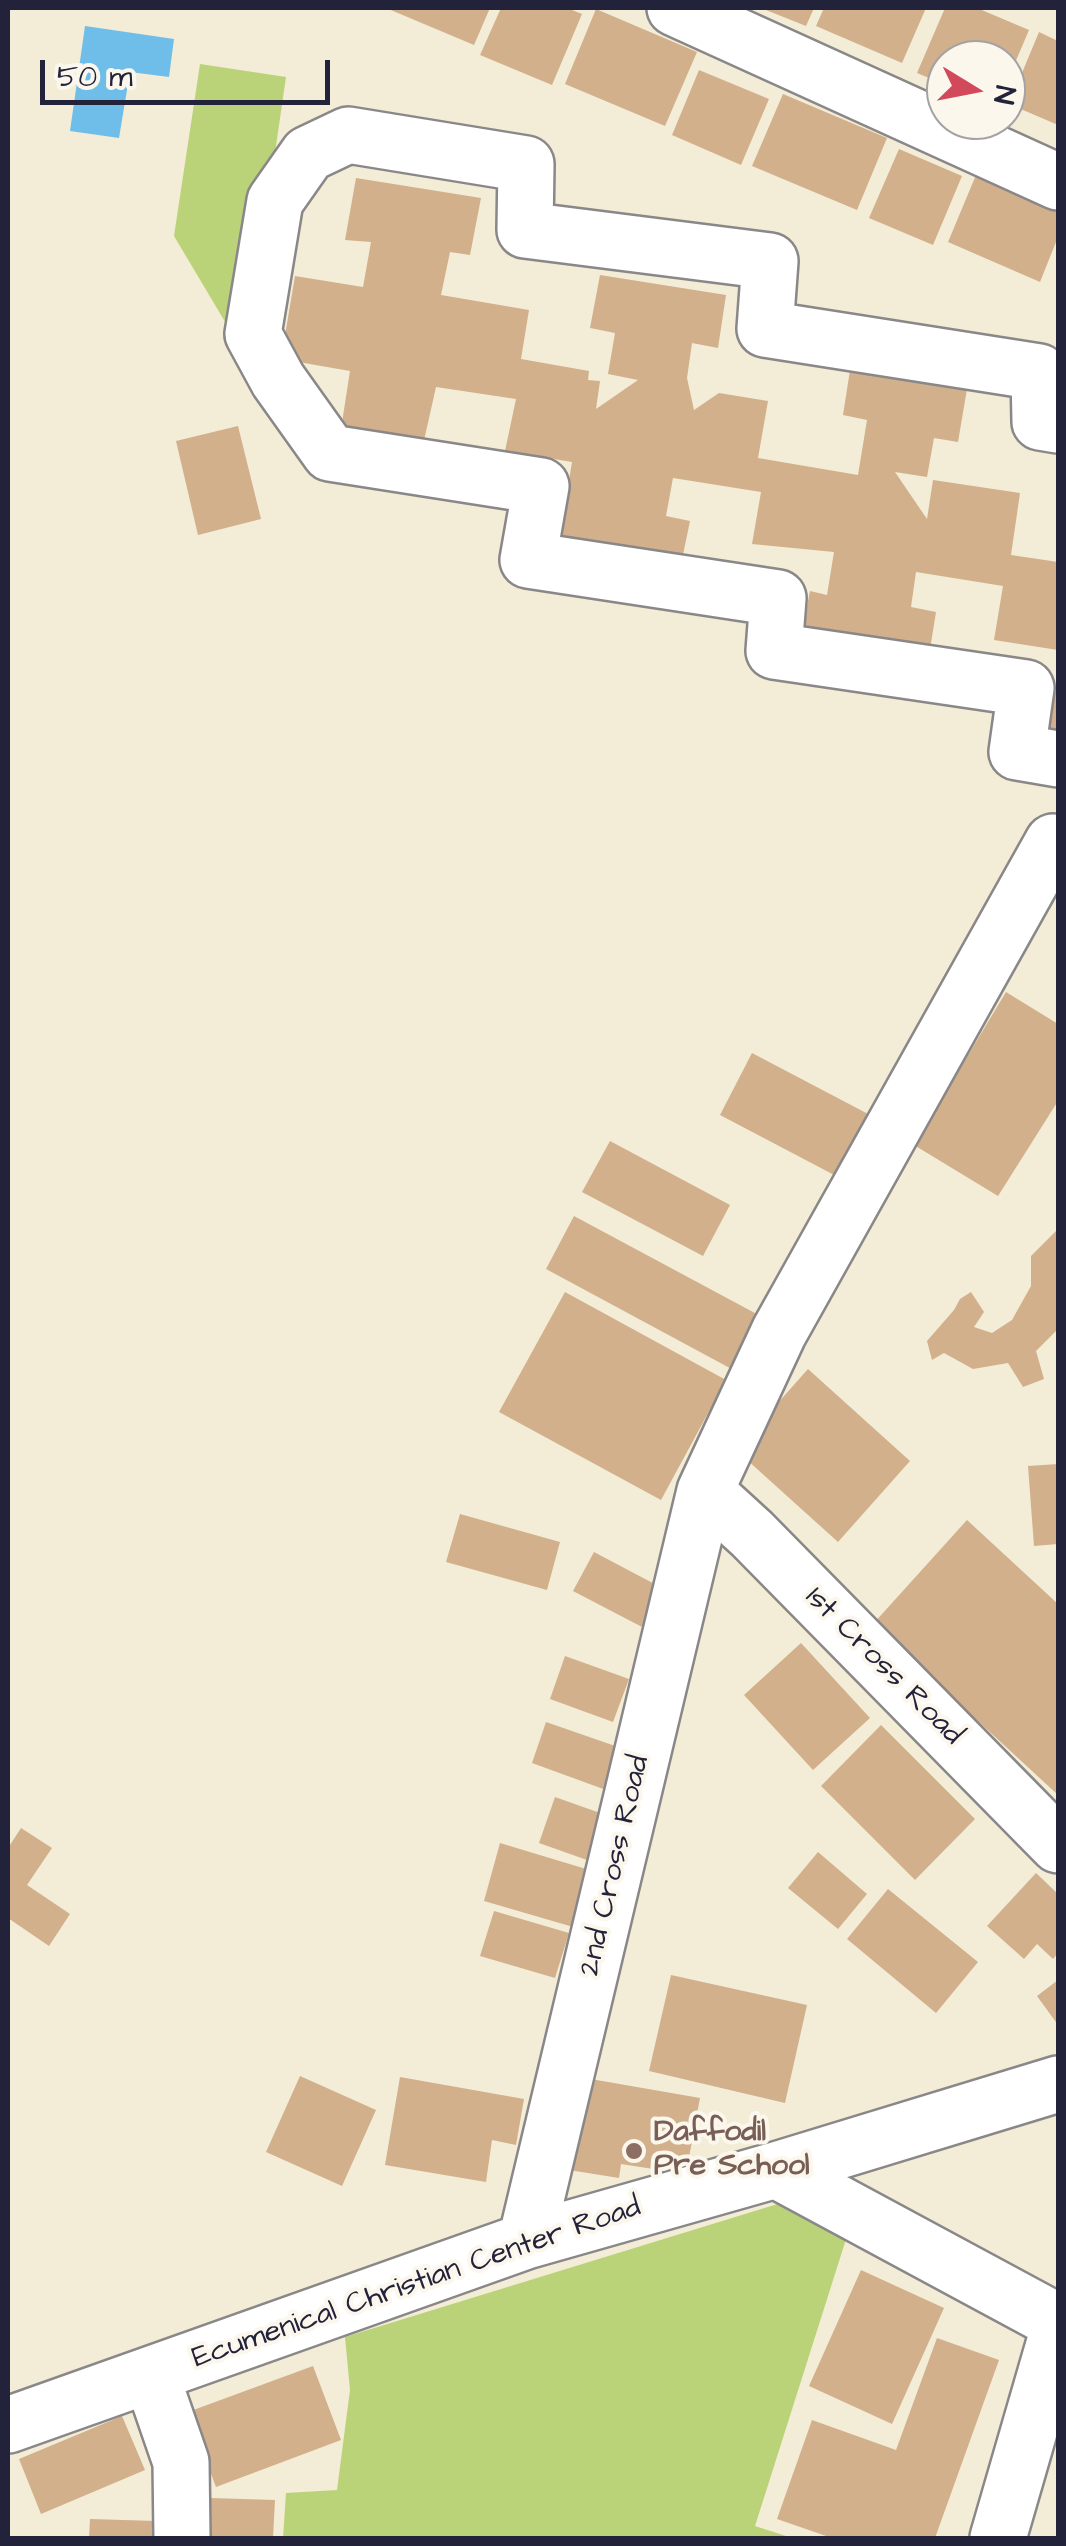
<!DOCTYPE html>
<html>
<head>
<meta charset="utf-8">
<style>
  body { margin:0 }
  #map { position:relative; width:1066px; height:2546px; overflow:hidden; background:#f3ecd6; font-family:"Architects Daughter",sans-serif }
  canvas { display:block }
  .frame { position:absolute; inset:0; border:10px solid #22223b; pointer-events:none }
  .north { position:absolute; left:926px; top:40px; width:100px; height:100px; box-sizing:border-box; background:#fbf7ec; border:2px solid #a4a2a5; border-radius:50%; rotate:100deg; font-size:28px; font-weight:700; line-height:40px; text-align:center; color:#22223b }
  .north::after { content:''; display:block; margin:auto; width:35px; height:45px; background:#d1495b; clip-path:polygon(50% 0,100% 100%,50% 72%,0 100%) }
  .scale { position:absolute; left:40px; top:60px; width:290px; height:45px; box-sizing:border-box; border:5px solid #22223b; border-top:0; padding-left:12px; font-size:30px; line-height:35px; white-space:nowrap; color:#22223b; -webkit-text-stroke:8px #fbf7ec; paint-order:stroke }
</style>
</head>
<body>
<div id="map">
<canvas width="1066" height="2546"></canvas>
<div class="frame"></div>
<div class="north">N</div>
<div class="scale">50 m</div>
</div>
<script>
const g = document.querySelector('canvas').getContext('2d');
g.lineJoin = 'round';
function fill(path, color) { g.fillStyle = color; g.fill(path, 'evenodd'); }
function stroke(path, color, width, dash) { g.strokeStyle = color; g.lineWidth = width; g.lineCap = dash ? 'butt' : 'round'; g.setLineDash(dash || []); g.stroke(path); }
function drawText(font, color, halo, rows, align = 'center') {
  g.font = font + ' "Architects Daughter",sans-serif'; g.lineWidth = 8; g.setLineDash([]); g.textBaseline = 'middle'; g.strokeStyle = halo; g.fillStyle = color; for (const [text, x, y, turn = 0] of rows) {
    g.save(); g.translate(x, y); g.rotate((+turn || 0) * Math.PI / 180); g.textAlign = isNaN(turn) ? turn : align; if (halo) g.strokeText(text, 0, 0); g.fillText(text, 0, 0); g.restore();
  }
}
const green = new Path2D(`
  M200 64 286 77 261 249 243 352 174 236Z
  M797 2198 848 2233 755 2526 792 2538H283L286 2493 337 2490 350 2390 345 2337Z`);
const water = new Path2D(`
  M85 26 174 39 169 77 130 72 119 138 70 131Z`);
const building = new Path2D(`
  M386 8H490L474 45Z
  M501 8H567L582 14 552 85 480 55Z
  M761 8H814L806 26Z
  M824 8H926L902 63 816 26Z
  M945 8H977L1029 30 1006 84V60H946V85L917 73Z
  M596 9 697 52 665 126 565 84Z
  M1039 32 1058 41V125L1009 104Z
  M699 70 769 99 741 165 672 135Z
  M783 94 887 138 857 210 752 166Z
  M899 149 962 176 933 245 869 218Z
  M976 175 1058 210V237L1040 282 948 242Z
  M356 178 481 198 470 255 450 252 441 295 529 310 521 359 589 371 588 380 600 381 596 409 638 380 608 374 615 333 590 328 600 275 726 295 718 348 692 343 687 378 694 410 719 393 768 401 758 458 858 475 867 420 843 415 850 370 967 389 958 442 934 438 927 477 895 472 927 519 933 480 1020 493 1011 555 1058 562V650L994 640 1003 586 916 572 911 607 936 612 927 668 799 647 810 591 827 595 834 552 752 544 761 492 673 478 666 516 690 521 679 574 557 554 572 462 505 451 516 399 436 387 421 454 339 442 350 371 281 359 295 276 363 287 371 242 345 240Z
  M238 426 261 519 198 535 176 441Z
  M1054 692 1058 693V738L1047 736Z
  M1006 992 1058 1024V1101L998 1196 914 1145Z
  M752 1053 870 1115 838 1177 720 1115Z
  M610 1141 730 1205 703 1256 582 1192Z
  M574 1216 766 1319 739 1373 546 1269Z
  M1058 1229V1329L1036 1351 1044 1379 1023 1387 1008 1363 973 1369 944 1353 932 1360 927 1341 954 1310 960 1299 971 1292 984 1312 974 1327 992 1333 1012 1320 1031 1286V1256Z
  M565 1292 726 1380 661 1500 499 1412Z
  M808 1369 910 1461 838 1542 736 1450Z
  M1058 1464V1544L1034 1546 1028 1466Z
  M460 1514 560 1542 547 1590 446 1562Z
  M967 1520 1058 1604V1795L873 1624Z
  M594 1552 664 1589 644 1628 573 1591Z
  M801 1643 870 1718 813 1770 744 1695Z
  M565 1656 629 1679 613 1722 550 1699Z
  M546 1722 621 1748 606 1790 532 1763Z
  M881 1725 975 1819 915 1880 821 1786Z
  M555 1797 603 1814 587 1860 539 1843Z
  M21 1828 52 1848 27 1885 70 1914 49 1946 8 1918V1843L10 1845Z
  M500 1843 596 1872 580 1929 484 1901Z
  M818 1852 867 1894 838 1929 788 1888Z
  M1036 1873 1058 1894V1953L1053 1959 1037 1944 1024 1959 987 1926Z
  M888 1889 978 1962 936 2013 847 1939Z
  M494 1911 569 1933 555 1978 480 1956Z
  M671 1975 807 2005 785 2103 649 2071Z
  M1058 1980V2025L1037 1996Z
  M300 2076 376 2110 342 2186 266 2152Z
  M400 2077 524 2099 516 2145 492 2140 486 2182 385 2165Z
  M585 2078 700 2098 686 2174 621 2164 619 2178 569 2170Z
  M861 2270 944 2308 892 2424 809 2386Z
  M937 2338 999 2360 935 2538H832L777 2519 812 2420 896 2450Z
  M313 2366 341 2440 216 2487 188 2412Z
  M122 2416 145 2470 41 2514 19 2459Z
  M210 2498 275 2500 273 2538H209Z
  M90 2519 156 2521 155 2538H89Z`);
const minor = new Path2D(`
  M675 8 1058 182
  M1058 425 1040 422 1039 372 765 329 770 261 525 230 526 164 348 135 308 154 275 201 253 334 278 380 330 453 541 486 528 560 778 598 774 651 1026 688 1017 752 1058 759
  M705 1491 752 1534 1058 1845
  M776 2170 1058 2322
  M526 2241 705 1491 779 1332 1053 842
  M151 2375 181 2462 182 2538
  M8 2425 526 2241 776 2170 1058 2084
  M998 2538 1058 2331`);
const markers = [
  [634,2151,10,"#8d6e63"]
];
const streetNames = [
  ["1st Cross Road",883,1667,45],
  ["2nd Cross Road",616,1866,-77],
  ["Ecumenical Christian Center Road",417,2284,-19]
];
const educationNames = [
  ["Daffodil",654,2134],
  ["Pre School",654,2168]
];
fill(green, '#bad379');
fill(water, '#6fbee9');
fill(building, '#d2b08c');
stroke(minor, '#8a8788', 60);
stroke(minor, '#fff', 55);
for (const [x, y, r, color] of markers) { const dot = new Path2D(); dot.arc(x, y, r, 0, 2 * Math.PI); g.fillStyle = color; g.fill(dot); stroke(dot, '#fbf7ec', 4); }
drawText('30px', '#22223b', '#fbf7ec', streetNames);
drawText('bold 30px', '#785e54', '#fbf7ec', educationNames, 'left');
</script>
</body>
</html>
